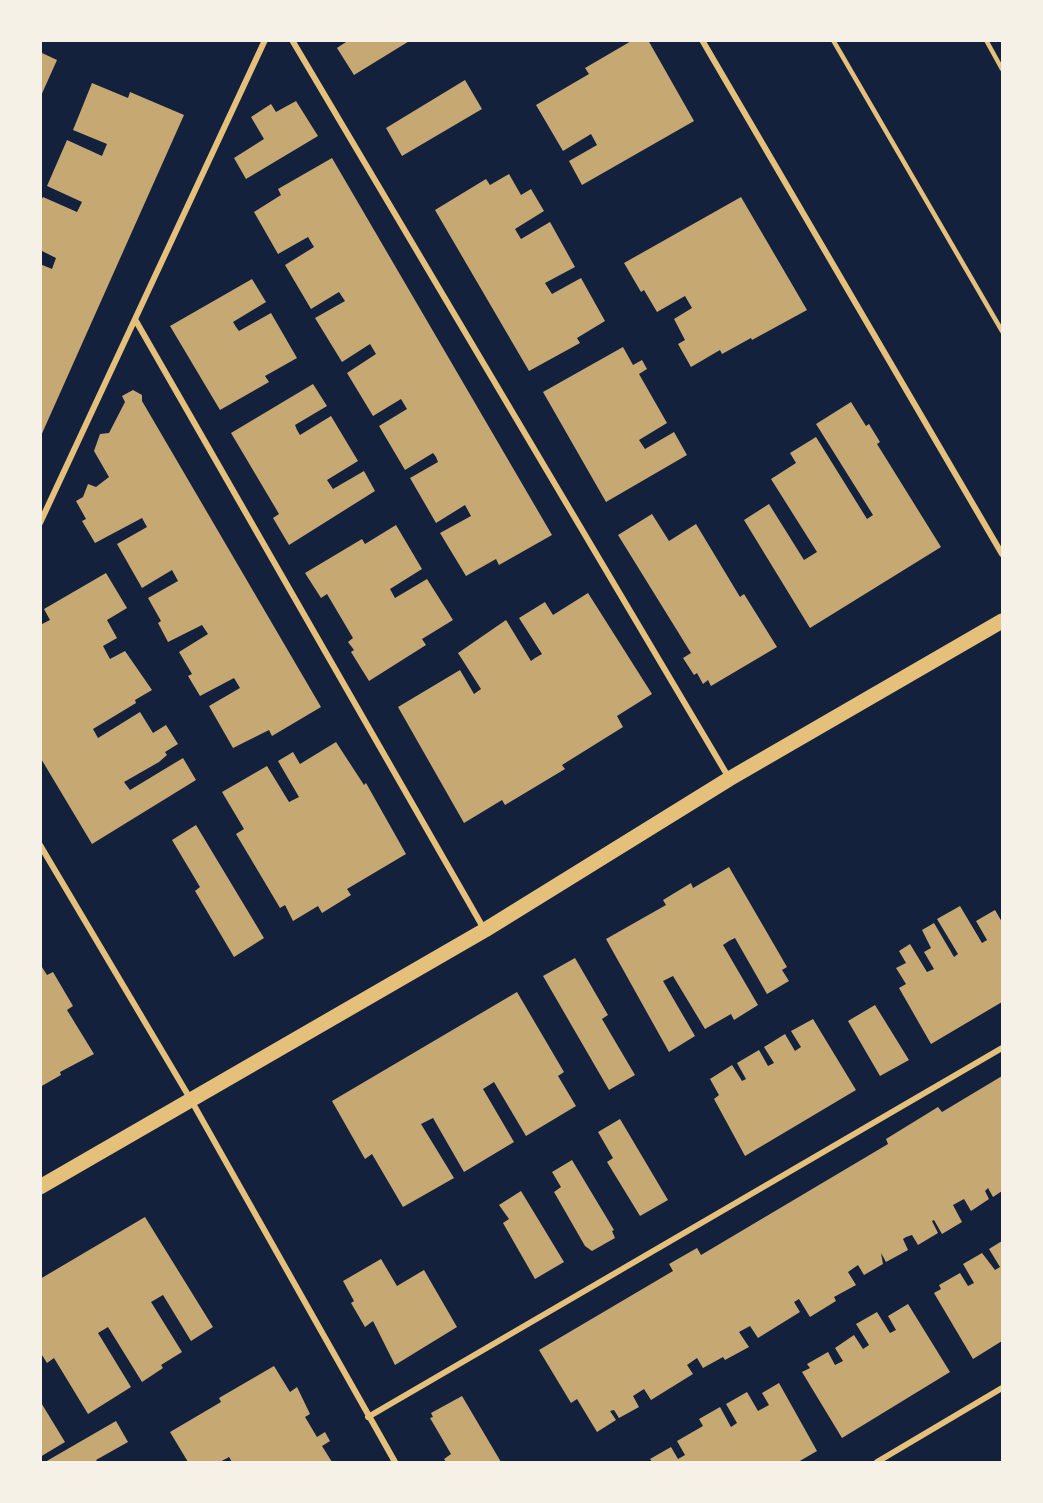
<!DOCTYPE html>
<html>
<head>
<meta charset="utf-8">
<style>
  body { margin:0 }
  #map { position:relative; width:1043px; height:1503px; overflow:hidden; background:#14213d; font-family:Literata,serif }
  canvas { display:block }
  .frame { position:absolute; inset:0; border:42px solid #f6f1e7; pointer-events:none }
</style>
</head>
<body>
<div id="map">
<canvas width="1043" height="1503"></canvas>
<div class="frame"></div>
</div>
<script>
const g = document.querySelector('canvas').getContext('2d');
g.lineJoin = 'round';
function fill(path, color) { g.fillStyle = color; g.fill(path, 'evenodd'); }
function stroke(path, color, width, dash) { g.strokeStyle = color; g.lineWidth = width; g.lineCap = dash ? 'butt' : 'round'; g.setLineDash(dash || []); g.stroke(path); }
const building = new Path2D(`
  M349 40H411L354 75 337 48Z
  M633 40H648L694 121 582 185 569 161 597 145 591 134 563 151 536 105 589 74 585 68Z
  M40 52 57 60 40 98Z
  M465 80 482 109 402 156 386 128Z
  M92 83 128 98 130 92 184 115 40 438V264L52 269 56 258 40 250V202L43 197 77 212 82 202 47 186 67 140 102 156 104 151 107 144 73 130Z
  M296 101 318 136 246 179 234 158 264 139 251 117 271 104 276 112Z
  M332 158 552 535 499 565 496 559 466 576 440 533 471 516 465 505 436 523 410 478 438 462 436 457 433 453 405 470 379 426 407 409 401 399 373 416 347 373 376 354 370 344 342 362 315 318 345 301 339 292 311 309 285 265 314 247 308 237 278 254 254 212 281 195 278 189Z
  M509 174 521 195 531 189 544 211 515 229 521 239 550 222 575 267 545 283 552 294 581 278 605 321 577 338 580 343 529 371 435 210 486 179 490 185Z
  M741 197 807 310 752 340 751 338 722 354 720 350 691 367 678 344 685 340 674 319 692 308 685 296 657 312 644 290 641 292 624 263Z
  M252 279 266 302 233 322 236 327 239 331 271 313 297 358 265 376 269 382 220 410 170 326Z
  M623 347 633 365 642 360 647 369 639 374 667 423 639 440 645 449 674 432 687 455 606 502 543 392Z
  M313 384 327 406 295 425 297 430 300 435 331 416 358 461 327 480 333 489 364 471 375 491 289 545 273 518 279 514 231 433Z
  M133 390 142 395V401L321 707 272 736 269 730 233 748 209 706 240 688 234 678 200 696 188 676 192 674 179 652 208 634 202 625 168 642 158 623 161 621 148 598 178 581 172 570 142 588 117 544 147 527 142 518 95 543 82 521 86 519 76 501 83 497 88 484 96 487 109 477 94 451 100 434 109 433 125 402 122 396Z
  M851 402 866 426 869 424 880 442 877 444 941 547 810 628 744 520 769 504 804 560 817 552 771 479 796 463 790 453 816 437 867 519 873 515 816 424Z
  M652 514 669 541 696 524 740 597 744 594 777 647 711 686 708 680 703 684 697 673 694 675 683 658 691 653 618 535Z
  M396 525 422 569 390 589 395 598 427 579 453 620 422 639 426 645 369 681 351 652 354 650 348 642 353 638 327 594 321 598 305 573 362 539 365 544Z
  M106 573 127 608 107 620 117 638 103 646 110 659 125 651 152 690 135 700 136 703 93 729 98 738 140 712 153 733 166 725 178 744 165 752 167 755 159 762 124 782 130 790 183 758 196 780 92 844 40 757V625L50 620 44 609Z
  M588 593 652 694 617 716 623 727 562 765 565 769 505 805 502 800 464 823 398 707 460 670 474 694 481 689 458 653 506 620 531 661 535 658 542 654 519 618 545 602 553 615Z
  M336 742 364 785 366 783 406 854 347 889 351 895 322 913 318 906 293 921 285 905 280 908 236 834 244 829 222 792 267 766 289 802 299 797 278 761 293 752 300 764Z
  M196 825 264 938 234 957 195 891 200 887 172 840Z
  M729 867 787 967 782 970 789 981 767 994 735 938 729 941 723 945 758 1005 734 1020 731 1014 705 1029 673 976 663 981 695 1036 669 1052 606 939 666 905 663 900 691 883 693 888Z
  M960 906 982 943 987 940 976 921 995 910 1002 922V1002L931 1044 899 988 906 984 896 968 906 963 899 951 910 944 927 972 934 969 924 952 931 948 922 930 934 923 954 957 958 954 937 919Z
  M575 958 608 1015 602 1019 635 1075 609 1090 543 976Z
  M40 964 47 975 53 972 73 1006 67 1010 94 1054 60 1072 61 1075 40 1087Z
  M517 992 564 1072 558 1076 576 1106 526 1136 494 1082 483 1089 514 1142 464 1172 433 1118 421 1124 454 1178 403 1207 372 1154 365 1159 332 1101Z
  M875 1005 909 1060 880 1076 848 1021Z
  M813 1019 856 1090 745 1156 714 1099 719 1095 710 1079 732 1065 742 1081 746 1079 737 1063 759 1050 768 1066 774 1063 764 1047 785 1034 795 1051 801 1047 791 1031Z
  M1002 1076V1191L993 1197 988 1188 985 1191 989 1199 971 1211 964 1199 953 1205 962 1222 942 1234 934 1220 932 1221 938 1233 918 1245 912 1235 906 1237 903 1239 908 1250 886 1262 881 1253 883 1264 864 1275 858 1265 848 1272 856 1285 834 1297 836 1301 810 1317 799 1299 794 1302 800 1312 758 1338 750 1326 739 1332 749 1347 725 1360 723 1357 703 1368 697 1358 687 1365 693 1374 651 1400 644 1389 633 1396 639 1407 619 1418 614 1410 610 1411 616 1420 597 1432 577 1399 571 1403 539 1350 673 1271 669 1264 697 1248 701 1255 888 1144 886 1139 938 1107 942 1112Z
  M620 1119 668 1200 640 1216 607 1162 613 1158 598 1132Z
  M572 1160 614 1230 612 1231 615 1238 592 1251 585 1246 554 1192 561 1187 552 1172Z
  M521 1191 564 1262 535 1279 503 1223 509 1219 499 1205Z
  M145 1217 213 1327 191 1341 163 1295 151 1302 182 1352 161 1365 163 1368 142 1382 108 1327 98 1333 131 1387 88 1414 54 1358 47 1363 40 1352V1279Z
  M1002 1241V1341L973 1359 934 1293 941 1289 939 1285 960 1273 968 1286 974 1283 963 1264 982 1253 995 1270 1000 1267 989 1249Z
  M381 1259 397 1286 424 1270 457 1327 395 1365 373 1321 365 1327 351 1303 354 1301 343 1281Z
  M908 1304 950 1372 842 1438 802 1372 810 1368 807 1364 828 1352 835 1365 843 1361 835 1348 854 1335 863 1349 869 1345 856 1324 877 1312 890 1333 896 1330 888 1316Z
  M274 1366 290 1392 297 1387 310 1414 305 1417 317 1437 325 1432 330 1441 322 1446 332 1462H232L229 1457 220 1462H188L170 1432 221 1402 219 1398Z
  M779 1383 817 1451 798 1462H652L650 1459 671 1447 678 1459 685 1455 677 1441 703 1426 699 1419 720 1407 731 1427 737 1423 726 1404 747 1392 758 1411 769 1405 762 1393Z
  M462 1396 501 1462H446L444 1459 451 1454 430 1418 433 1417 431 1413Z
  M40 1401 65 1442 40 1457Z
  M116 1421 128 1442 96 1460 98 1462H45Z`);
const service = new Path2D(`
  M833 40 1002 331
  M986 40 1002 69`);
const minor = new Path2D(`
  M292 40 729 778
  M702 40 1002 554
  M136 321 484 929
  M40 523 265 40
  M40 845 191 1100 395 1462
  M368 1417 1002 1048
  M877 1462 1002 1388`);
const primary = new Path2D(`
  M40 1187 485 930 729 779 1002 621`);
fill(building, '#c6a872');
stroke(service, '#e5c07b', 4.5);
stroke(minor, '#e5c07b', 6);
stroke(primary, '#e5c07b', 15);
</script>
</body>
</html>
